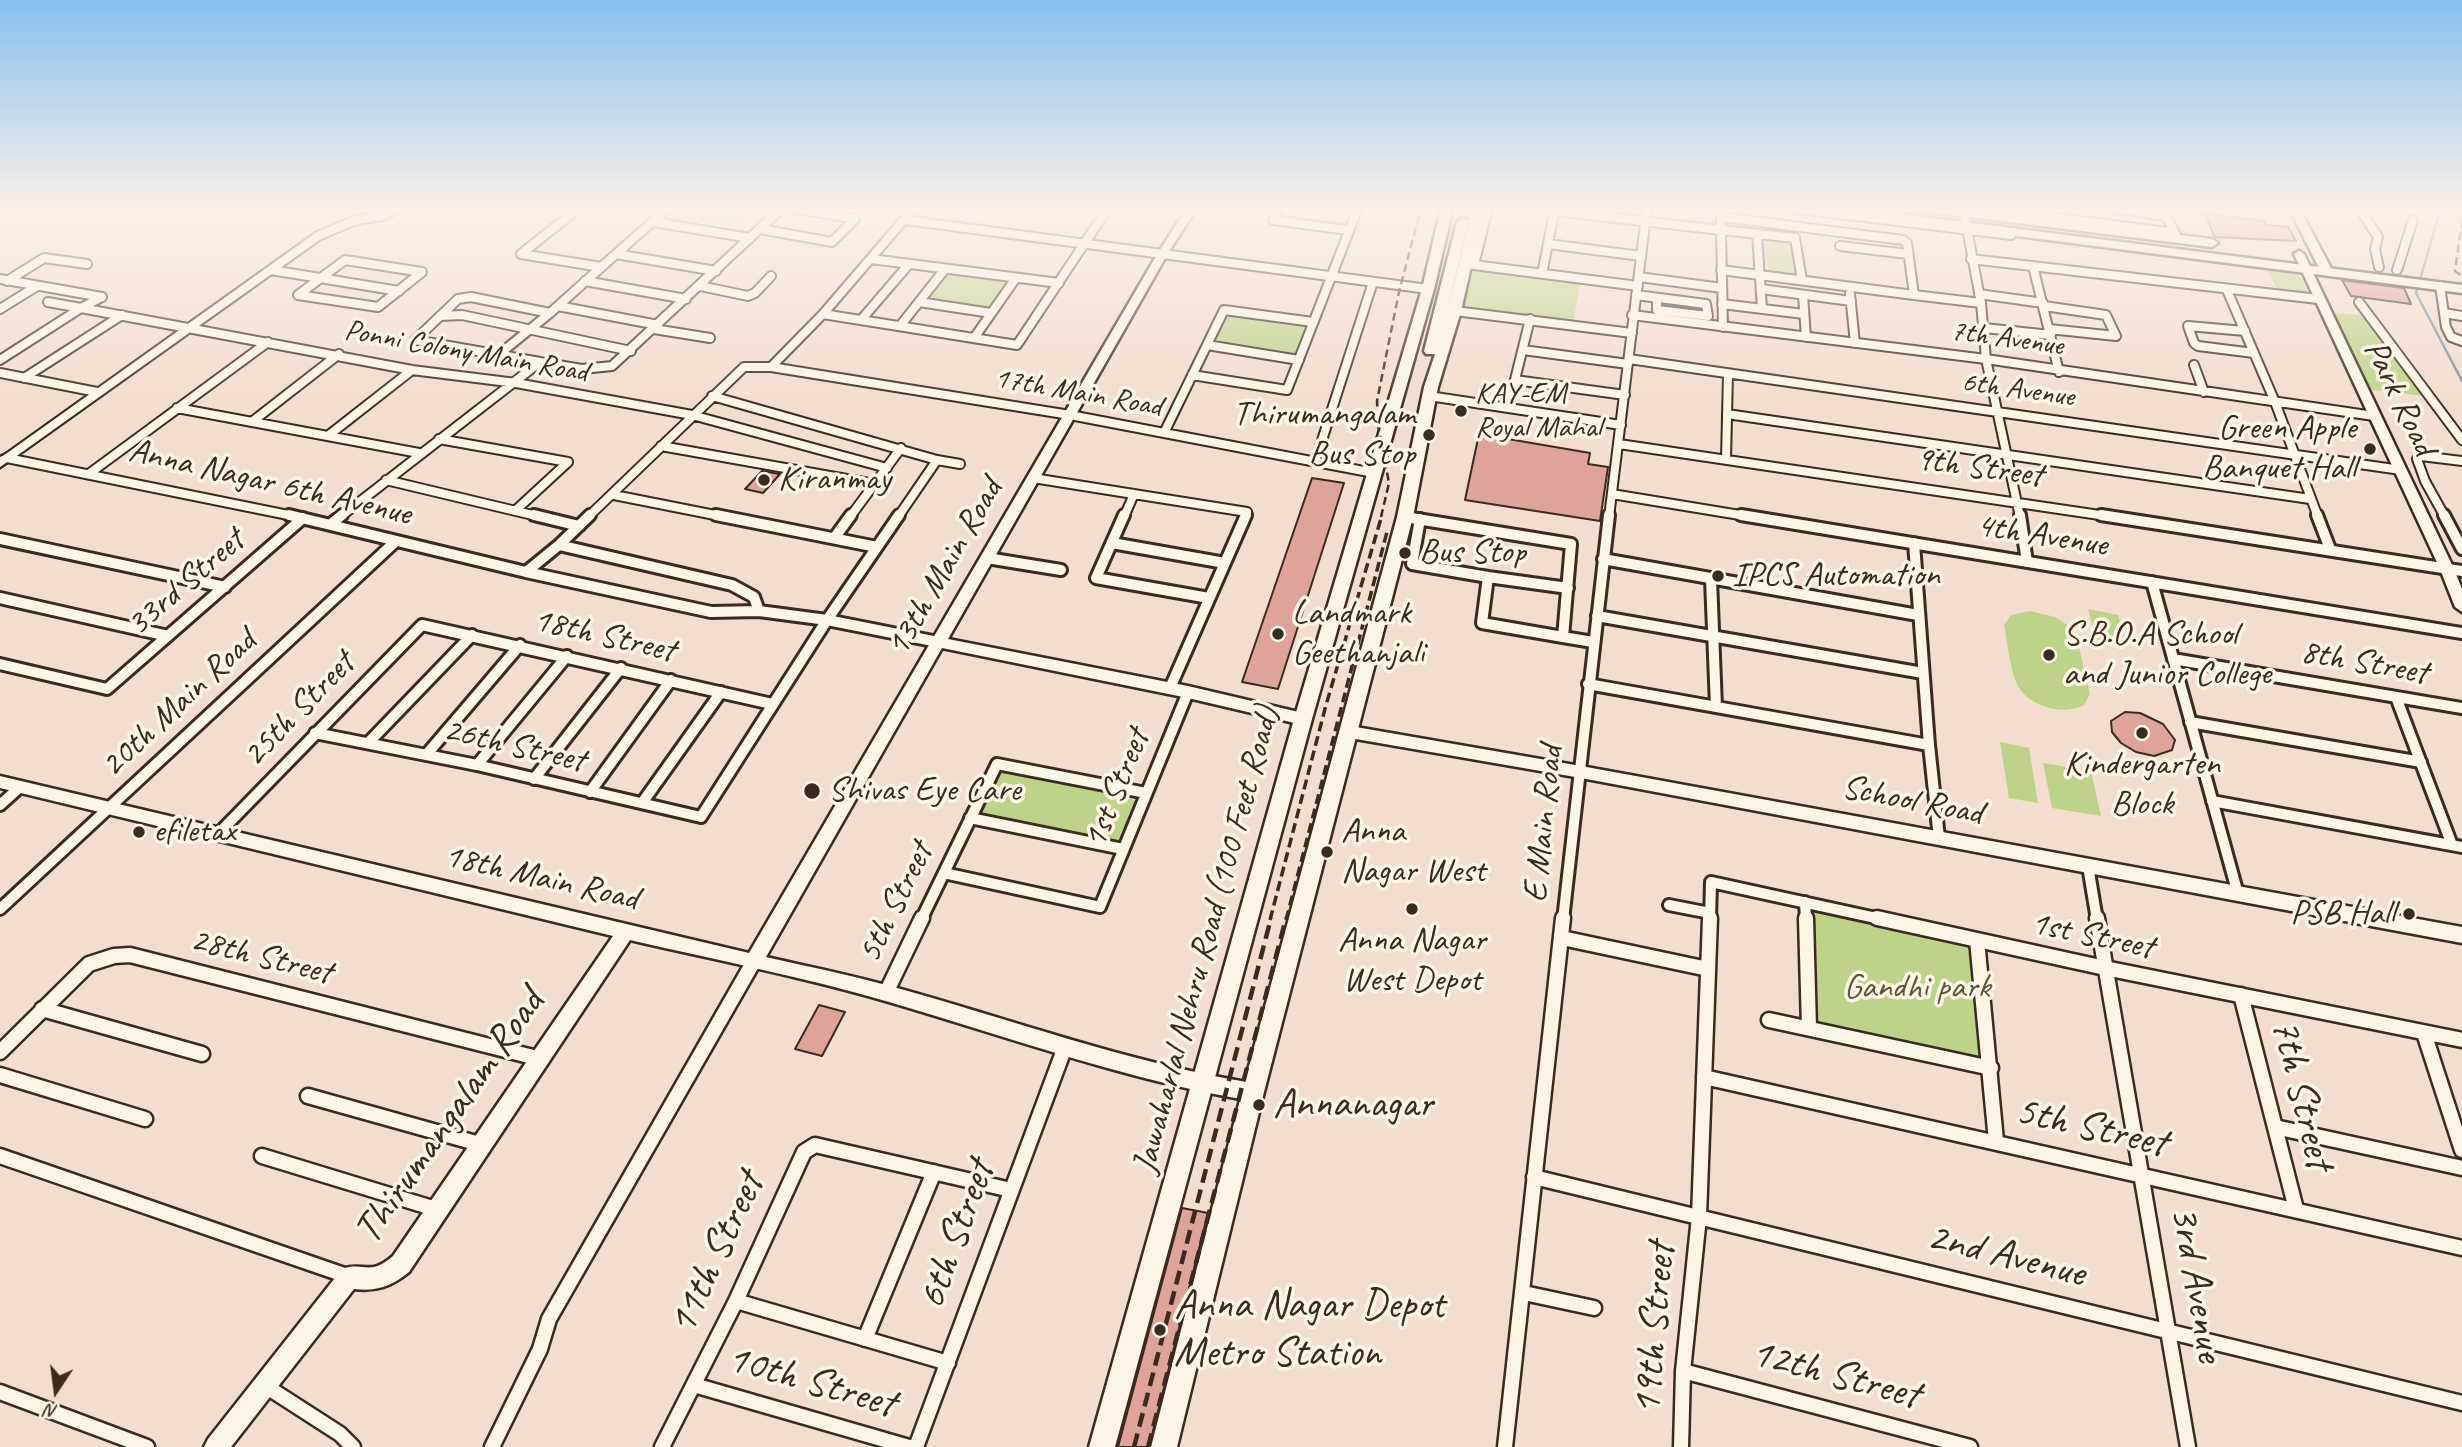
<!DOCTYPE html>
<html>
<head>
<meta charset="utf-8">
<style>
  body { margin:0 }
  #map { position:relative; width:2462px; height:1447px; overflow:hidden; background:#f3ddce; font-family:Caveat,sans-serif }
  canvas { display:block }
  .north { position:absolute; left:21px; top:1356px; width:70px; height:70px; -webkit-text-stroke:5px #fcf5e5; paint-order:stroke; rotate:193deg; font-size:19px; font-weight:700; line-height:28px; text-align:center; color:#3b2a1e }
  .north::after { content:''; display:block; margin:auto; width:24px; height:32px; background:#3b2a1e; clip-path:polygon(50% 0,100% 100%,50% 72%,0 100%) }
</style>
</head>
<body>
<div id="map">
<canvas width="2462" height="1447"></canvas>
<div class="north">N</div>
</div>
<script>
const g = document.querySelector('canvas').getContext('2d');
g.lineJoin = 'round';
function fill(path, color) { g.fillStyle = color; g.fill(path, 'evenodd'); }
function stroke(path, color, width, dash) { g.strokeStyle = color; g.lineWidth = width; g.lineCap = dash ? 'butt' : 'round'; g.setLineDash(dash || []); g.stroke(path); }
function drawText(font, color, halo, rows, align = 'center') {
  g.font = font + ' Caveat,sans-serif'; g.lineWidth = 7; g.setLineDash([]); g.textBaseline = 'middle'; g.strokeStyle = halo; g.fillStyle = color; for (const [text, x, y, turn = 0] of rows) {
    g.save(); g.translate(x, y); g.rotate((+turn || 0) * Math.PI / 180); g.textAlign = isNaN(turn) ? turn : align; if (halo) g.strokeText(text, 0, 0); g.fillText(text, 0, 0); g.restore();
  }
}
const green = new Path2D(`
  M681 208H758L742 225 672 218Z
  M1757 236 1794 240 1795 274 1769 271 1768 265 1757 264Z
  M1470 268 1580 283 1573 323 1461 309Z
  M945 269 1016 278 991 313 919 302Z
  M2267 270 2298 273 2310 295 2279 292Z
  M1224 310 1313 322 1299 360 1207 345Z
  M2329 313 2364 315 2425 396 2364 389Z
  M2088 609 2118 615 2126 645 2096 640Z
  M2030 611 2055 617 2070 627 2076 635 2090 694 2084 705C2063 716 2028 707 2017 684 2009 667 2008 643 2004 625L2011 615Z
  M2000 742 2029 748 2038 803 2009 798Z
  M2043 763 2091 771 2101 816 2052 808Z
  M1006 766 1142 802 1123 849 970 818Z
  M1814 908 1973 944 1985 1060 1816 1021Z`);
const stream = new Path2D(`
  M2441 208 2416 293 2462 381`);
const building = new Path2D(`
  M2204 213 2264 221 2266 225 2288 227 2296 241 2215 237Z
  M2342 280 2404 288 2411 304 2351 296Z
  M1479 434 1590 453 1588 464 1608 467 1600 521 1465 500Z
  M762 471 780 474 763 493 745 489Z
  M1312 478 1344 483 1278 689 1242 682Z
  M2125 712 2140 713 2163 724 2175 740 2172 750 2154 756 2136 752 2121 743 2112 732 2111 721Z
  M819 1005 845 1012 822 1056 795 1049Z
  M1182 1208 1208 1213 1149 1447H1118Z`);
const streetFar2 = new Path2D(`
  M579 208 521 254 601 267
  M668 208 616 254 716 271
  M1279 208 1273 220 1348 230
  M1791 208 2011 235
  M1981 208 2175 233
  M2114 208 2166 216 2177 237
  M2359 208 2378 237 2375 249 2379 267
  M1554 211 1721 230 1723 327
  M1964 213 1981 303 1986 359 2020 517
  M905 220 1428 289
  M653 222 750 238
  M760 229 832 242 855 219 795 208
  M1757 234 1762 309
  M1548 244 1641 256
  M1840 246 1908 254
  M871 259 1059 283
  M1971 259 2318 299
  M345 260 422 272 378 307 298 295Z
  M1466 264 1638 286
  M1474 265 1488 208
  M2033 266 2059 372
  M271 270 320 278
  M1721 270 1914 295 1907 243 1903 240 1721 217V230L1795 238 1802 280
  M2397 270 2413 220
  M1542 274 1555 208
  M1639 277 1722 288
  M320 278 399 291
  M0 279 102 297
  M7 281 44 258 87 264
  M585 281 686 299
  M700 286 748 296 755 293 771 276
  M2440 286 2446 327 2451 337 2462 341
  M1761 289 1851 301
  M2227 290 2275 402 2318 517
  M1850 294 1855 343
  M1979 294 2043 303
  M1636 295 1706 304 1708 316 1657 310V298
  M1803 295 1806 337
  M1914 295 1981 303
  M102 297 81 308 412 370 516 383 692 415 887 468
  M919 302 991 313
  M2359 302 2462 440
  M1722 304 1804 314
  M558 306 658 325
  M2044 306 2106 315 2116 336 2049 329
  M0 309 37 286
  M1455 311 1632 333
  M2444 313 2462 316
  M823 314 1017 345 1108 208
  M1632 315 1986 359 2374 416
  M440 316 462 315 631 351
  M861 320 909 264
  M900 326 945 269
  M1984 328 2051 335
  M654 329 710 338
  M2245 331 2188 326 2194 343 2198 346 2254 353
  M974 338 1016 278
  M1207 345 1299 360
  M1523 350 1628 364
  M497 356 550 313
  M1629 359 2401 470
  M0 360 81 308 48 302
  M540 362 415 340 458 299 471 297 550 313 616 254
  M2194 365 2204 392
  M771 367 1070 415 1374 473
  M0 373 97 392
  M1192 375 1287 390 1358 208
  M24 378 122 315
  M1515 380 1625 395
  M712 396 937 460 898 517
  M1429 396 1621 425
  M177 408 419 453
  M1508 408 1530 319
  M1727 414 2310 499
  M253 421 339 354
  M1164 433 1224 310 1313 322
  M329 435 412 370
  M439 439 568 462
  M1619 444 2113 517
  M661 446 875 484
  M7 458 298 517
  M7 458 318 236 356 220 382 216 400 208
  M1726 459 1728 374
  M937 460 960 464
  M1315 462 1373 282
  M90 473 268 342
  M1033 478 1247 512 1245 517
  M386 480 541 517
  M1612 494 1752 517
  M614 495 725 517
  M516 510 568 462
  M340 517 540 362 582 369 612 366 782 208
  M588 517 744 367H771L823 314 914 208
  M850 517 901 448
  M1124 517 1134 494
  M1609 517 1647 208
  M2445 517 2425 481 2417 459 2421 456 2462 461`);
const streetFar1 = new Path2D(`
  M289 515 526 572 559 545 732 585 754 597 759 611 827 620 938 642
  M534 515 579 526
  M716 515 877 547
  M1124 515 1096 578 1209 598
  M1741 515 2462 633
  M2020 515 2027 562
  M2101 515 2462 571
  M2317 515 2330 549
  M2444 515 2462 549
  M1405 517 1571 544 1563 637 1593 642
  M1420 519 1412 564 1488 577 1482 623 1563 637
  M331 524 342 515
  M835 537 851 515
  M0 539 225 587
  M1112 543 1225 563
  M1914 543 1929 745 1939 838
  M559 545 590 515
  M987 558 1061 570
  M1603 559 1918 615
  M526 572 711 612 759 611
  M1488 577 1568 588
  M1711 579 1716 707
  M2152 582 2238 894
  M0 598 168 636
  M1597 616 1923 673
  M2173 659 2462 708
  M0 664 107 689 303 518
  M1588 684 1929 745
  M1170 688 1246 515
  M2396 697 2452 845
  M2190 722 2421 762
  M315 733 477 765 701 817 827 620 899 515
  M368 743 472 635
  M426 755 520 645
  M477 765 567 656
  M534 779 621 668
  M590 792 671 680
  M2212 801 2462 847
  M642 803 721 692
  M0 805 20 787
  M970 818 1123 849
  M218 834 422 625 772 704
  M2088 866 2097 920
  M944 873 1100 907 1188 692
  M1805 902 1806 920
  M1669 905 1710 913
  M0 909 396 541
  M921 920 997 764 1146 793
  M1563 920 1609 515
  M1710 920 1711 882 1885 920`);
const street = new Path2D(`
  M1806 918 1809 1028
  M1877 918 2105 968 2462 1040
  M2097 918 2188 1447
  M1562 938 1708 969
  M1977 940 1996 1141
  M886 993 922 918
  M2241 995 2296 1209
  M42 1009 202 1054
  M1769 1020 1991 1068
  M2424 1033 2462 1150
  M0 1052 89 964 114 956 130 955 541 1059
  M0 1075 145 1119
  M1704 1077 2462 1248
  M308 1096 483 1145
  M2275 1127 2462 1168
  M0 1156 350 1277
  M262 1156 439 1210
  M1534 1177 2462 1403
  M1524 1293 1594 1308
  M736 1301 948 1363
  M865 1339 934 1172
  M1683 1371 1970 1447
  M264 1385 340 1434 353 1447
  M694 1385 909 1447
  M0 1392 147 1447
  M492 1447 540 1349 549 1319 754 961
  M662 1447 736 1301 804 1152 815 1145 1011 1190
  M916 1447 1065 1047
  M1505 1447 1563 918
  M1681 1447 1683 1371 1699 1217 1710 918`);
const secondary = new Path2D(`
  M1187 208H1197L1168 253 948 639 1188 686 1303 713 1309 715 1311 719 1309 723 1303 725 1188 698 942 648 766 957C806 966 846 974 886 985 1008 1018 1128 1063 1253 1083L1260 1086 1263 1092 1260 1098 1253 1101C1129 1081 1009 1037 889 1002 804 977 716 960 630 940L409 1272C392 1286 376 1292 354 1289L231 1447H204L208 1439 342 1269C364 1261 369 1277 393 1256L613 936 0 788V776L749 953 1158 253Z
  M2289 208H2299L2332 270 2330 272 2320 270Z
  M2299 251 2304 254 2454 569 2462 589V612L2455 607 2440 569 2294 254Z
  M7 454 13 458 0 467V457Z
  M1350 726 1581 766 2462 927V943L1581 778 1350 738 1342 732Z`);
const primary = new Path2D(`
  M1441 208H1453L1434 289 1312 719 1115 1447H1089L1294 719 1422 289Z
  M1472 208H1484L1461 311 1438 387 1413 517 1264 1092 1177 1447H1151L1242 1092 1397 517 1424 387 1435 354H1426L1424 351 1457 222 1463 218 1469 222 1443 328Z
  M1816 208H1853L2462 285V293L1822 211Z
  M1914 208H1952L2212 239 2218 243 2212 247 1920 211Z`);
const railFar2 = new Path2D(`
  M2462 220 2455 271 2462 276
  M1381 517 1389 483 1378 425 1377 401 1399 292 1421 208`);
const railFar1 = new Path2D(`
  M1270 920 1326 705 1382 515
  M1286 920 1388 528`);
const rail = new Path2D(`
  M1134 1447 1271 918
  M1148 1447 1286 918`);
const markers = [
  [1461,411,7,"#3b2a1e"],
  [1429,435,7,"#3b2a1e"],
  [2370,449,7,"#3b2a1e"],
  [764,480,7,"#3b2a1e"],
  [1405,553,7,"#3b2a1e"],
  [1718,576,7,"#3b2a1e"],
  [1278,634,7,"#3b2a1e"],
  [2049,655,7,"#3b2a1e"],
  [2142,733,7,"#3b2a1e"],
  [812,791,9,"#3b2a1e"],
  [139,832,7,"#3b2a1e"],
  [1327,852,7,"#3b2a1e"],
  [1412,909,7,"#3b2a1e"],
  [2409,914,7,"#3b2a1e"],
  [1259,1105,7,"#3b2a1e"],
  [1160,1330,7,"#3b2a1e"]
];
const farStreetnames = [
  ["7th Avenue",2007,339,8],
  ["Ponni Colony Main Road",466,352,10],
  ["6th Avenue",2018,390,8],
  ["17th Main Road",1078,393,10]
];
const farPoinames = [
  ["KAY-EM",1475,394],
  ["Royal Mahal",1475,428]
];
const streetNames = [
  ["Park Road",2399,398,64],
  ["9th Street",1979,468,8],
  ["Anna Nagar 6th Avenue",270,483,13],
  ["4th Avenue",2042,536,9],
  ["13th Main Road",945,568,-60],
  ["33rd Street",186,583,-41],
  ["18th Street",604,636,13],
  ["8th Street",2364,663,10],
  ["20th Main Road",179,704,-43],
  ["25th Street",299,710,-46],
  ["26th Street",514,746,13],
  ["1st Street",1117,789,-68],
  ["School Road",1912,801,11],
  ["E Main Road",1544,824,-84],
  ["18th Main Road",541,878,13],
  ["5th Street",896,903,-64],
  ["1st Street",2092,936,12],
  ["Jawaharlal Nehru Road (100 Feet Road)",1207,940,-75],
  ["28th Street",261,957,14]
];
const poiNames = [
  ["Thirumangalam",1415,415,"right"],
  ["Bus Stop",1415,455,"right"],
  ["Green Apple",2356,429,"right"],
  ["Banquet Hall",2356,469,"right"],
  ["Kiranmay",778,480],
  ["Bus Stop",1419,553],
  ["IPCS Automation",1732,576],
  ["Landmark",1292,614],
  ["Geethanjali",1292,654],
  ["S.B.O.A School",2063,635],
  ["and Junior College",2063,675],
  ["Kindergarten",2142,765,"center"],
  ["Block",2142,805,"center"],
  ["Shivas Eye Care",828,791],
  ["efiletax",153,832],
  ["Anna",1341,832],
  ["Nagar West",1341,872],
  ["PSB Hall",2395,914,"right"],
  ["Anna Nagar",1412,941,"center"],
  ["West Depot",1412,981,"center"]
];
const parkNames = [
  ["Gandhi park",1917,988]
];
const nearStreetnames = [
  ["7th Street",2301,1094,76],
  ["Thirumangalam Road",450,1117,-55],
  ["5th Street",2091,1128,13],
  ["6th Street",957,1235,-70],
  ["11th Street",717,1254,-65],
  ["2nd Avenue",2006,1256,14],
  ["3rd Avenue",2196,1284,80],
  ["19th Street",1655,1329,-85],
  ["12th Street",1835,1375,15],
  ["10th Street",811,1382,16]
];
const nearPoinames = [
  ["Annanagar",1273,1105],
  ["Anna Nagar Depot",1174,1306],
  ["Metro Station",1174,1354]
];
fill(green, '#bdd389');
stroke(stream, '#738ea0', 2.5);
fill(building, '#dea49a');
stroke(building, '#3b2a1e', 2);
stroke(streetFar2, '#3b2a1e', 12);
stroke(streetFar1, '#3b2a1e', 16);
stroke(street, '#3b2a1e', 19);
stroke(secondary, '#3b2a1e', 5);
stroke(primary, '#3b2a1e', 5);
stroke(streetFar2, '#fcf5e5', 8);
stroke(streetFar1, '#fcf5e5', 10);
stroke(street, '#fcf5e5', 14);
fill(secondary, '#fcf5e5');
fill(primary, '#fcf5e5');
stroke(railFar2, '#3b2a1e', 2.5, [8, 4.5]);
stroke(railFar1, '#3b2a1e', 3.5, [10, 5]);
stroke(rail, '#3b2a1e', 4.5, [14, 7]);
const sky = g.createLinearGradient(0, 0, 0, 411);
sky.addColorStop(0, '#88c0ee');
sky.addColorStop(0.51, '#faf0e9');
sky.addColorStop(1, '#faf0e900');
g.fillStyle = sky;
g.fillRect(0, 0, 2462, 411);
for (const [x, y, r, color] of markers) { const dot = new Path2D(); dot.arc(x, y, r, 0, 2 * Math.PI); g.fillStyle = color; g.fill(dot); stroke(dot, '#fcf5e5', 2.5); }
drawText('30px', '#3b2a1e', '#fcf5e5', farStreetnames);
drawText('30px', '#3b2a1e', '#fcf5e5', farPoinames, 'left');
drawText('35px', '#3b2a1e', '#fcf5e5', streetNames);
drawText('35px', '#3b2a1e', '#fcf5e5', poiNames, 'left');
drawText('35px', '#5c5439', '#fcf5e5', parkNames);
drawText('42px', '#3b2a1e', '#fcf5e5', nearStreetnames);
drawText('42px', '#3b2a1e', '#fcf5e5', nearPoinames, 'left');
</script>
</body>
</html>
